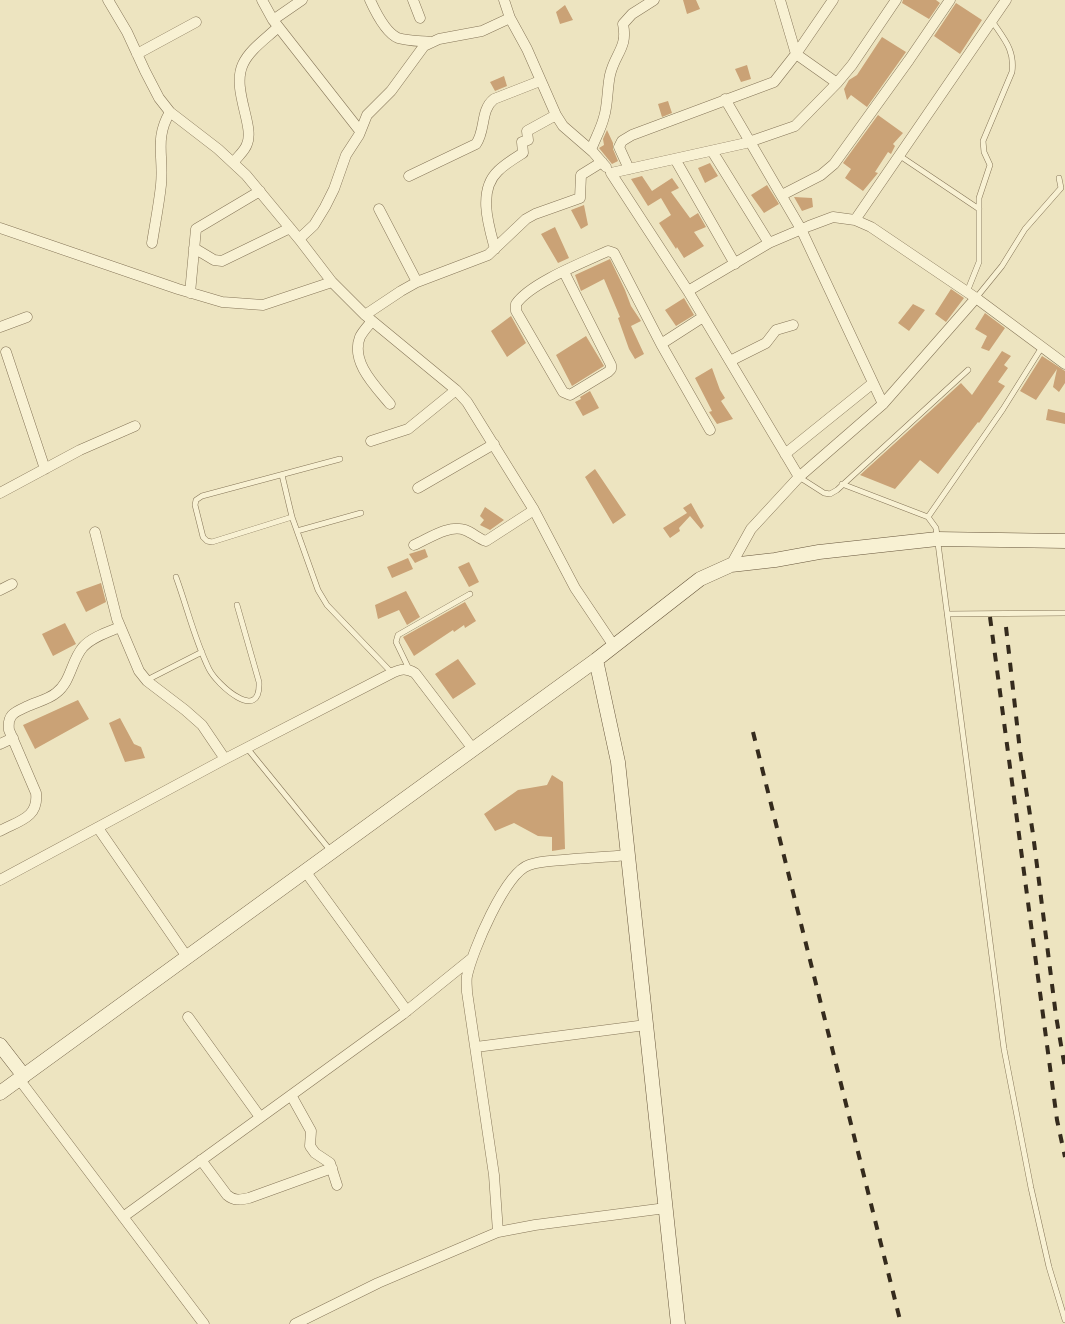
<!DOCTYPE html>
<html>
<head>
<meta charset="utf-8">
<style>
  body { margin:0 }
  canvas { display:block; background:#ede4c0 }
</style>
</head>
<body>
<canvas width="1065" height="1324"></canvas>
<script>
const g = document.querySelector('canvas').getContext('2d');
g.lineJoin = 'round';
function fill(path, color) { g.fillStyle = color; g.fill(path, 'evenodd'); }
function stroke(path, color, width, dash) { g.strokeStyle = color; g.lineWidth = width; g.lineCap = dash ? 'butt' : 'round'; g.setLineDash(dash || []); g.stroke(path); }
const building = new Path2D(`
  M683 0H696L700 9 687 14Z
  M903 0H936L940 3 929 19 902 3Z
  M956 3 982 20 960 54 934 36Z
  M565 5 573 20 560 24 556 12Z
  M882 37 906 52 867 107 851 95 847 100 844 89 849 80 857 75Z
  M747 65 751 79 741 82 735 69Z
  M504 76 507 86 495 91 490 82Z
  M668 101 672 113 662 117 658 104Z
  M878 115 903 133 893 144 895 146 891 154 888 152 875 172 878 173 863 191 845 178 851 169 843 163Z
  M607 130 613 143V149L618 161 612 164 599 148 604 145 603 139Z
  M710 163 718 176 705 183 698 168Z
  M642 176 652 191 672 178 679 188 671 192 690 218 698 213 706 227 694 232 704 246 684 258 677 247 676 249 659 223 671 215 661 198 648 206 631 179Z
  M767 185 779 204 764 213 751 195Z
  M794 197 812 198 813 207 802 211Z
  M584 205 588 225 581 229 571 210Z
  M555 227 569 258 558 263 541 234Z
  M610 259 625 290 631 306 641 321 631 326 644 354 635 359 629 349 618 318 620 317 604 279 581 291 575 275Z
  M951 289 964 298 946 322 935 314Z
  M684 298 694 315 676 326 665 310Z
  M913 304 925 310 909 331 898 323Z
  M985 313 1005 328 989 351 981 348 987 336 975 329Z
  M511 316 526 343 507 357 491 331Z
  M586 336 604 366 572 386 556 355Z
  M1002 351 1011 356 1004 365 1008 368 998 382 1005 386 979 423 978 422 938 474 920 460 895 489 860 475 961 383 972 395Z
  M1042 356 1065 371V383L1059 392 1053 387 1057 369 1036 400 1020 391Z
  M712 368 720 390 725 398 721 401 733 419 717 424 709 412 712 411 695 378Z
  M590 391 599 408 583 416 575 402 581 399 580 397Z
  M1048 409 1065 413V424L1046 420Z
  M595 469 626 515 613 524 585 477Z
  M691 503 704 526 701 529 690 516 679 528 680 531 670 538 663 528 687 513 683 508Z
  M485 507 504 520 490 530 480 525 484 520 480 516Z
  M425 549 428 557 415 563 409 554Z
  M408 558 413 569 392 578 387 567Z
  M469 562 479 582 469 587 458 567Z
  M101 583 106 602 86 612 76 592Z
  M406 591 420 617 407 625 399 610 378 619 375 605Z
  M465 602 476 621 465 628 464 625 454 632 453 630 414 656 403 637Z
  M65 623 76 644 53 656 42 634Z
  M458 659 476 684 453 699 435 674Z
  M78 700 89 719 35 749 23 725Z
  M120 718 134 744 141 747 145 758 125 762 109 723Z
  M552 775 563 782 565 849 552 851V837L538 836 514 823 495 831 484 814 518 790 547 785Z`);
const lane = new Path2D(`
  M900 156 979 209
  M967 292 979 262V198L990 165 984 152 983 141 1012 72C1015 50 1004 39 992 21
  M976 298 1002 266 1025 229 1061 188 1059 178
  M282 475 292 517 318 590 327 605 392 673
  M799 477 824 493 830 494 837 490 968 370
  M842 484 928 517 936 528 1004 1049 1031 1188 1049 1267 1065 1320
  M292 517 212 542 207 541 203 537 195 505 196 500 202 496 340 459
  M928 517 1003 409 1042 347
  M297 531 361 513
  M176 577C187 607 195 641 209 669 217 685 261 724 259 682L237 605
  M947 614 1065 613
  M409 669 396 642 398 635 470 594
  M147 680 202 652
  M247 748 330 850`);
const street = new Path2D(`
  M108 0 127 32 145 71 159 98 170 112 218 149 246 175 299 239 332 282 365 315 456 390 467 402 534 510 575 588 614 646
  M262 0 273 20 360 131
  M370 0C375 11 386 33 398 38 408 41 420 41 430 42
  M413 0 420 18
  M504 0 510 18 527 49 556 115 563 126 593 152 606 167
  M780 0 796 54 837 83
  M273 20 302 0
  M137 54 196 22
  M725 99 801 229 883 404
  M591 150C595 139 601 129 604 117 608 104 607 89 610 75 615 53 628 48 623 24L632 14 654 0
  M712 151 769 243
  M675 159 735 264
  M233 163C237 157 245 151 247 144 255 126 231 89 243 64 250 49 267 38 278 27
  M629 169 619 147 622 141 632 135 774 82 796 54 833 0
  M409 176 476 144C486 130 480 110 494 99L540 81
  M782 195 821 175 834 164 909 60 950 0
  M379 209 417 282
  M855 220 1006 0
  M0 228 178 289 222 302 263 305 332 282
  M299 239 314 225 325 207 334 189 346 155 359 135 367 115 391 91 424 46 439 39 482 31 510 18
  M152 243C155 224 159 204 161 185 164 156 154 139 170 112
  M194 248 214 260 222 261 290 228
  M495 249C489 227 477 191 498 171 505 164 515 158 523 153L522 142 528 140 527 131 556 115
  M564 272 611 365V369L608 372 570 395 563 392 516 311V304C530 283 584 262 608 251L614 253 661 344 710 430
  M688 291 769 243 809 226 833 217 855 220 871 227 976 298 1065 364
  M190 293 196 229 260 191
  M365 315 401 291 417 282 488 255 526 219 535 214 580 198 581 175 602 162
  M372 321C368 326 363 331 360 337 350 362 376 387 390 404
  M0 327 27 317
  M661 344 703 317
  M6 352 45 469
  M730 361 766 343 776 330 793 325
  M371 441 408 429 456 390
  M785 454 873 383
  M799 477 688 291 611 173 746 143 795 126 837 83 852 65 896 0
  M418 488 494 444
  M0 493 80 450 135 426
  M95 532 117 619 139 671 147 681 185 710 202 725 225 759
  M414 545C428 539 449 524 465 530 473 533 479 539 486 541L534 510
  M731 565 751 529 799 477 883 404 976 298
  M0 590 12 584
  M0 744 13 738
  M98 828 187 957
  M0 831C18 821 39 818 36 793L9 730C7 714 15 712 28 706 37 702 49 699 56 693 71 682 71 661 83 647 92 637 108 632 120 627
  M628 855C607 857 585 858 563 860 552 861 540 861 529 865 505 873 472 952 467 976 466 981 467 987 467 992L494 1175 498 1232 535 1225 666 1208
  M305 871 407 1011
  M0 880 225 759 392 673C401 669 406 668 415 673L473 749
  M188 1017 260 1117
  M476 1047 646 1025
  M19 1079 204 1324
  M291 1095 311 1131 310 1146 315 1153 330 1163 337 1185
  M201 1160 227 1195C234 1201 240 1200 249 1198L332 1168
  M123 1217 403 1014 471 959
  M295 1324 378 1283 498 1232`);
const secondary = new Path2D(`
  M596 660 618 762 678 1324
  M0 1045 24 1076
  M0 1093 596 660 700 579 731 565 775 560 819 552 937 539 1065 541`);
const rail = new Path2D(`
  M990 617 1057 1120 1065 1157
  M1006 627 1020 751 1033 834 1056 1016 1065 1068
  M753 732 901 1324`);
fill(building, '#caa276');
stroke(lane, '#857558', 6);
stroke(street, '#857558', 11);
stroke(secondary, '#67563c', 15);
stroke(lane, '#f8f1d3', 5);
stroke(street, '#f8f1d3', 10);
stroke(secondary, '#f8f1d3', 14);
stroke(rail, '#352b1d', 4, [9, 9]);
</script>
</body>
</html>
